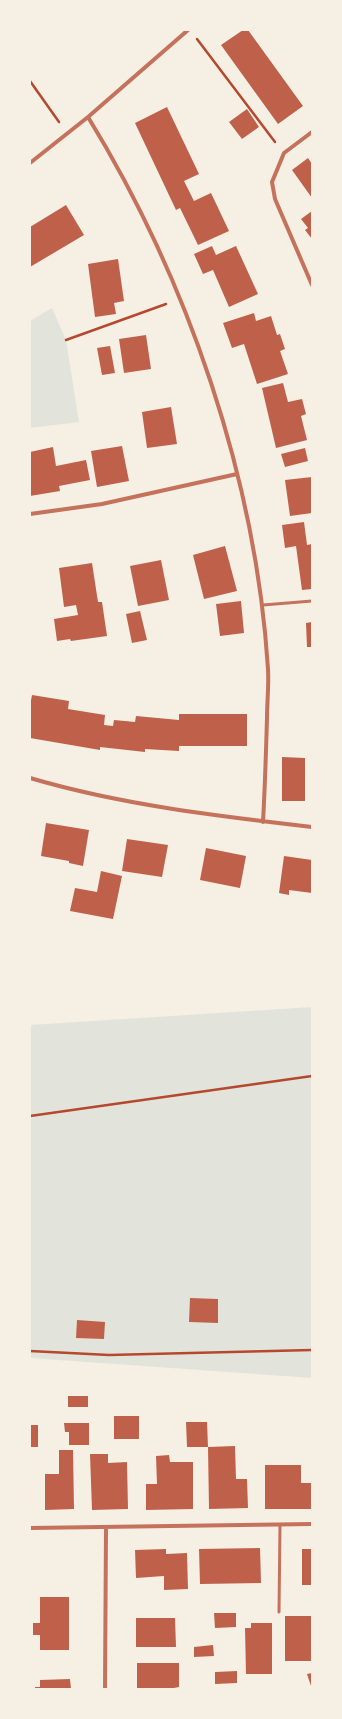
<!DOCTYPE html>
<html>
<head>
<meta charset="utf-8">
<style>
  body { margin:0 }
  #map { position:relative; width:342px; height:1719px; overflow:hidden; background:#f6efe4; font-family:"Work Sans",sans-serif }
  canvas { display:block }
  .frame { position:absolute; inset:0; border:31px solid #f6efe4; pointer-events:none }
</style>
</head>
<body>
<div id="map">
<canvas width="342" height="1719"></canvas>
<div class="frame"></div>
</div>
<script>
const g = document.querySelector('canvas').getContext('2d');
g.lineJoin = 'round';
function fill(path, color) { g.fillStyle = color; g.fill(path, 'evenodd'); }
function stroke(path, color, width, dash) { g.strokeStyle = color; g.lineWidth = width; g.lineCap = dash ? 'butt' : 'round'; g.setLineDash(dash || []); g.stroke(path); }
const green = new Path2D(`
  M52 308 66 340 79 422 30 428V321Z
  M312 1007V1378L30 1358V1025Z`);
const building = new Path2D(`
  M243 30H248L303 106 278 124 221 45Z
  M167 107 199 174 184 181 194 201 211 193 229 231 198 245 180 208 176 210 135 123Z
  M247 109 259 127 242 139 229 122Z
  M308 158 312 164V198L292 170Z
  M66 205 84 235 30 267V227Z
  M312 211V239L305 230 308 228 301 219Z
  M212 246 216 255 236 246 258 294 229 307 213 270 203 274 194 254Z
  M118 259 124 301 114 303 116 314 95 317 88 264Z
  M254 313 256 321 271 316 277 335 280 334 285 349 280 351 288 374 257 384 244 344 232 348 223 323Z
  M146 335 151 369 124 373 119 339Z
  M110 346 115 373 102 375 97 348Z
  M283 383 288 402 302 399 306 414 301 416 307 440 276 448 262 388Z
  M171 407 177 444 147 448 142 412Z
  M122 446 129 481 97 487 91 451Z
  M53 447 56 466 86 460 90 480 59 486 60 491 30 496V452Z
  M305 448 308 461 285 467 281 454Z
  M312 477V513L290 516 285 480Z
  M304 522 307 545 312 544V589L302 590 296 546 285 548 282 525Z
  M225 546 237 591 204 599 193 555Z
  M161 560 169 600 138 606 130 566Z
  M92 563 98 602H102L107 636 71 641 70 639 57 641 54 619 78 615 76 605 64 607 59 568Z
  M241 601 244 633 220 636 216 604Z
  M140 611 147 640 132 643 126 614Z
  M312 622V647H307L306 623Z
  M32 695 69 701 68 709 105 715 104 725 113 726 114 720 135 722 136 716 179 720V714H247V746H179V751L145 749V752L100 747V750L30 738V706Z
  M282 757 305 758V801H282Z
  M46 823 89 830 83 866 69 863V861L41 856Z
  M127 839 168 845 162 877 122 871Z
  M206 848 246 856 240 888 200 880Z
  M284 856 312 860V893L289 890V895L279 893Z
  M101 871 122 876 113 919 70 911 75 888 97 892Z
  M190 1298 218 1299V1323L189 1322Z
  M77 1320 105 1322 104 1339 76 1338Z
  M68 1396H88V1407H68Z
  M114 1416H139V1439H114Z
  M186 1422H207L208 1447H187Z
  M64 1423H89V1445H69V1432H65Z
  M30 1425H38V1447H30Z
  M235 1446 236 1479H247L248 1508 209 1509 208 1447Z
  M59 1450H73L74 1509 45 1510V1474H59Z
  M90 1454H108V1463L127 1462 128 1509 92 1510Z
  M169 1455 170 1462H193V1509L146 1510V1484H157L156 1456Z
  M265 1465H301V1483H312V1509H265Z
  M260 1548 261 1583 200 1584 199 1549Z
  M166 1549V1554L187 1553 188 1589 164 1590V1576L136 1578 135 1550Z
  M302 1549H312V1585H302Z
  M40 1597H69V1650H40V1635H33V1623H40Z
  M214 1613H236V1627L215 1628Z
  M285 1616H312V1661H285Z
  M136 1618H175L176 1647H136Z
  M251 1623H272V1674H246L245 1628H251Z
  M213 1645 214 1656 194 1657V1647Z
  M137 1663H179V1687L174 1688V1689L137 1688Z
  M237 1671V1683L215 1684V1672Z
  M312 1673V1689L307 1674Z
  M70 1679 71 1689H35V1687H40V1680Z`);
const path = new Path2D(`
  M197 39 275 142
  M30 81 59 122
  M66 340 166 304
  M30 1116 312 1076
  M30 1351 109 1355 312 1350`);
const service = new Path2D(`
  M263 605 312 601
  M279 1612 280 1525`);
const minor = new Path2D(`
  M88 117C188 280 256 479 268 669 269 685 267 702 267 718 266 752 265 787 263 822
  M312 132 284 153 272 182 275 199 312 285
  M30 163 88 117 188 30
  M30 514 102 504 237 474
  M30 778C122 805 217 816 312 827
  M30 1528 312 1524
  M105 1689 106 1528`);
fill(green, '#e2e4dc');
fill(building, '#bf614a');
stroke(path, '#b5482f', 2.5);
stroke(service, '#c5725c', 3);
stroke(minor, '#c5725c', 4);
</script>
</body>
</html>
